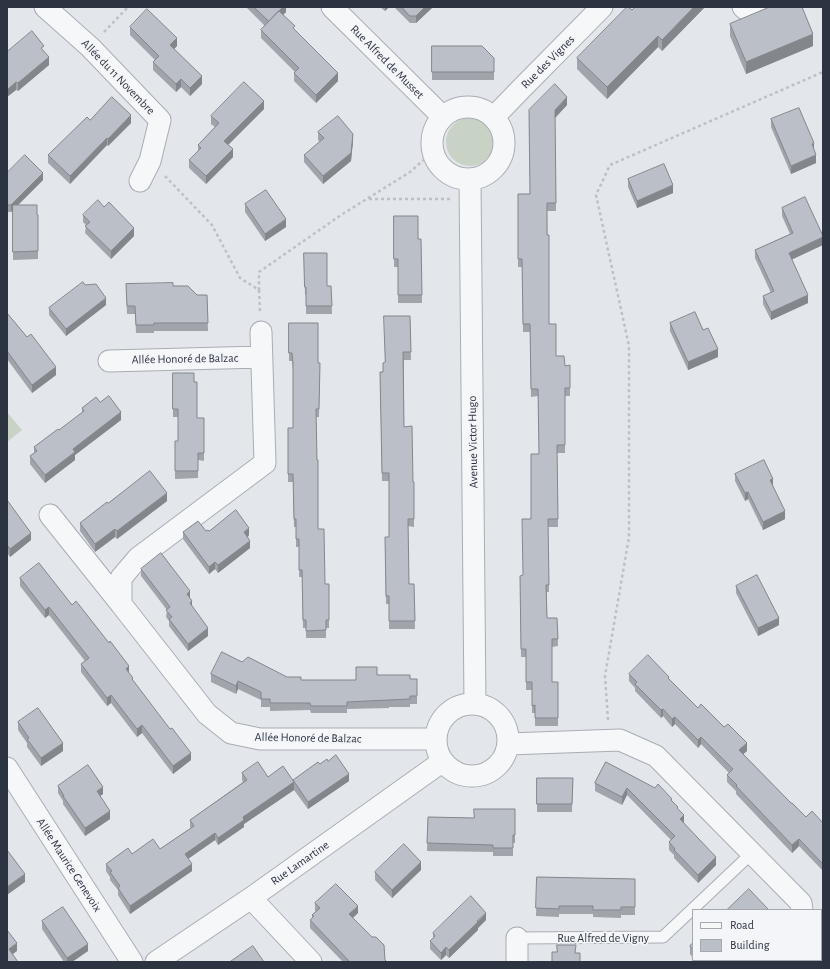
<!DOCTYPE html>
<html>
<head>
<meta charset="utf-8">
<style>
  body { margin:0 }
  #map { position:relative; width:830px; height:969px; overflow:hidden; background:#e3e6ea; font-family:"Alegreya Sans",sans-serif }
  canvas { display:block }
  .frame { position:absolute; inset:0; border:8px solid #2d3441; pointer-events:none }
  .legend { position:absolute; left:692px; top:909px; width:130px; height:52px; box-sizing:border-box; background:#f3f5f8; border:1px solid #a4a8af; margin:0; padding:5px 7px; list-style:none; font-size:12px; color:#2d3441 }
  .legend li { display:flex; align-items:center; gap:8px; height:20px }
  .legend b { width:20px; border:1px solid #a4a8af }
</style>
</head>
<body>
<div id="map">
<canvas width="830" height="969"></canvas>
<div class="frame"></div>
<ul class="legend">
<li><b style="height:5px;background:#f6f7f9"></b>Road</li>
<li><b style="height:11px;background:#bbbfc7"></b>Building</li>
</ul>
</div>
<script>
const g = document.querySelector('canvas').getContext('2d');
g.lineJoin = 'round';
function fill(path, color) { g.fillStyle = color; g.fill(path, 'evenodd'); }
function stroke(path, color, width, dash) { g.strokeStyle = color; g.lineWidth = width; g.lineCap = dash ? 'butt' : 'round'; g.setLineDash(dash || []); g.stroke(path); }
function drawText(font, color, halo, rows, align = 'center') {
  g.font = font + ' "Alegreya Sans",sans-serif'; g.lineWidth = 3.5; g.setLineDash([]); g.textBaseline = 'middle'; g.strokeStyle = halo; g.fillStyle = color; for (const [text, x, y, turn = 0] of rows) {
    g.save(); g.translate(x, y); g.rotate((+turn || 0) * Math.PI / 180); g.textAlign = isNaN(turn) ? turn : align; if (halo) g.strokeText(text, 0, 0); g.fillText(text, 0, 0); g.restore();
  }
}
const green = new Path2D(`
  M446 142a24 24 0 1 1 48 0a24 24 0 1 1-48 0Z
  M7 412 22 430 7 442Z`);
const path = new Path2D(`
  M104 32 128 7
  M165 176 212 225 240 278 259 290V272L341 215 410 172 427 157 433 154
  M369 199H450
  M259 290 260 311
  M608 720 605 676 629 537V346L596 195 610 165 823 72`);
const lane = new Path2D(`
  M517 938 663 937 752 853`);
const street = new Path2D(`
  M45 7 90 47 160 120 150 161 140 181
  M332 7 442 116
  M743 7C752 16 757 12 766 7
  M432 143a36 36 0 1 1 72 0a36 36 0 1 1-72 0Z
  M494 117 520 90 602 7
  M470 180 475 704
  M261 332 265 463 138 558 121 578V604L207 714 231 733 260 739H436
  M109 361 261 357
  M50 515 121 604
  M436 740a36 36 0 1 1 72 0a36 36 0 1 1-72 0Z
  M508 744 620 740 656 756 801 903 802 910
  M7 768 132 962
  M251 898 311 962
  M517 938V962
  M156 962 251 898 443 761
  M777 962 779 960`);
const wall = new Path2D(`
  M246 7H286V12L283 15 295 31 338 81 316 103 294 81V73L295 72 261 38V30L265 26Z
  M380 7H389L385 11Z
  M394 7H432V8L416 23H410Z
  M704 7V8L662 51 658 47 607 99 577 69V58L632 10Z
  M730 24 813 46 746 74 730 36Z
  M130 27 177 46 174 49 202 84 190 96 181 87 176 92 153 70V62L155 60 130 35Z
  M432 46 494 58V80H432Z
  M44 51 49 65 18 91 16 90 7 97V52Z
  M567 105 555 118 556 211H547L549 324 556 356 565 366 570 388V396H565V453H557L558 527H548L549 592H547V618H557L558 646 552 647V682H558V726H535V713H532V690H526V657H521L520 576 523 575 531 519 539 454 538 396 531 397 530 332H523L522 267H518V194H530L529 110Z
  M264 109 228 145 233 157 206 184 189 168V160L198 151V145L215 127 211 124V116Z
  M771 119 814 150 816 163 791 174 771 127Z
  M90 120 131 123 108 146 107 145 70 184 48 163V155Z
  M318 132 353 141 351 161 323 184 304 162V155L320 142 318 140Z
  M7 173 43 180 18 205 37 215H38V259L13 260V210L11 212H7Z
  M628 179 673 193 637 208 628 187Z
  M805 197 792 260 808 303 771 320 763 304V296L771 293 755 258V250L790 234 782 216V208Z
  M245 204 286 227 265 241 245 212Z
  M83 215 134 236 111 259 85 233 86 225 83 222Z
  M394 216 418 239H421L422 303H398V267H394Z
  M304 253 327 286H331L332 314H306V295H305Z
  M126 284 173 286 197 295H207L208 331H154V333H136L135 314H127Z
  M85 285 106 305 66 336 49 315V308Z
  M7 313 27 337 56 375 32 393 7 359Z
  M410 316 411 360H404V427L413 482H414V527L408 526 409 584H414L415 629H389V604H386L385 545 389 537V481H382L380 372H383L385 362Z
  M289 323 318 363H320L319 417H316L317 460 318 529 325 584H329V628H326V638H306V628H303L302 577H299V547H296V527H294L293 482H288V428H293V371L292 361H289Z
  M670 323 703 330 718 357 688 370 670 331Z
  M173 373 194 382 197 418H204V461L198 460V478L175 479V441H178V417H173Z
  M100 402 121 420 75 455V460L45 483 30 464V456L34 453V447L59 430 82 413V408Z
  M735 474 773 487 785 519 763 530 748 499 745 501 735 481Z
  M7 500 31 540 10 557 7 553Z
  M167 501 117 539 115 537 95 552 80 531V523L108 503Z
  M209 531 249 535 248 537 250 548 218 573 215 569 209 574 183 539V532Z
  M141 569 190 599 192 607 208 636 188 651 169 626V621L166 617 167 610 141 576Z
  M20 578 72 605 129 674 133 681 191 760 173 774 142 733 137 737 111 703 107 706 81 672V664L85 661 49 615 45 618 20 586Z
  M736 586 779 625 758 636 736 593Z
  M242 662 287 677 301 680H356L377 675 410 679H417V704H410V707H389V708L347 709V713H311L310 710 270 711V707H261V700L238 689 236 694 211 682V674Z
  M629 674 669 679 698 708 747 751 743 754 791 803 806 817 823 823V871L799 846 792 853 736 794V791L727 782V775L729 773 701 744 698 748 675 724 672 727 663 716 661 718 635 691V688L629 681Z
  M18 722 63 751 41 766 27 747V743L18 730Z
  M328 761 349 781 308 809 294 790 244 824V827L218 845 215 840 188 859 192 871 130 914 118 895V890L110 880V877L106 871V864L132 854 160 849 191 828 190 827V820L243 782 242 780V773L293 780 320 764Z
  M606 762 672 801 678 809 684 823 716 865 698 883 674 858V855L669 850V842L671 840 627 795 622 805 595 791V783Z
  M537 778H573L572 812H537Z
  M58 786 103 794 100 796 110 819 85 836 63 804V801L58 793Z
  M515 809V843H513V856H493V852L427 851 428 817 474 818Z
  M421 870 392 898 375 880V872Z
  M537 877 635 879V915H621V918L593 917V914H559V917L536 916Z
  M315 903 358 913 353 918 387 962H343L310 928V920L312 918V915L316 911H315Z
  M486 920 478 928V930L449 958 446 955 441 960 430 949V941L433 938V933Z
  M42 921 88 951 72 962H64L42 929Z
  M693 943V958L690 954V946Z
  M695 960H721L719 962H697Z`);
const shadedWall = new Path2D(`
  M283 7H286V12L269 29V21Z
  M385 7H389L385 11Z
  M425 7H432V8L416 23V16Z
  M694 7H704V8L662 51V40Z
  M813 34V46L746 74V62Z
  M658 36V47L607 99V87Z
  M177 38V46L170 53V45Z
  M49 57V65L18 91V83Z
  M338 73V81L316 103V95Z
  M202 76V84L190 96V88Z
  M181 79V87L176 92V84Z
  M16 82V90L7 97V90Z
  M567 97V105L555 118V110Z
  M264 101V109L224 149V141Z
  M131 115V123L108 146V139Z
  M353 134V141L351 161 323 184V176Z
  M107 138V145L70 184V176Z
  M814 143V150L812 144Z
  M233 149V157L206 184V176Z
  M816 155V163L791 174V166Z
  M43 173V180L11 212V205Z
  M673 185V193L637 208V201Z
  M286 219V227L265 241V234Z
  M134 228V236L111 259V251Z
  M823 237V245L789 261V253Z
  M808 295V303L771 320V312Z
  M106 298V305L66 336V329Z
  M718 349V357L688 370V362Z
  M56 367V375L32 393V385Z
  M121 412V420L75 455V460L45 483V475L73 449Z
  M773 479V487L770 480Z
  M748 492V499L745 501V493Z
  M167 493V501L117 539V531Z
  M785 511V519L763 530V522Z
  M249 528V535L244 540V532Z
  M115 529V537L95 552V544Z
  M31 533V540L10 557V549Z
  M250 541V548L218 573V565Z
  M215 562V569L209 574V567Z
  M190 591V599L187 594Z
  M192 601V609L190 603Z
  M49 607V615L45 618V610Z
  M779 618V625L758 636V628Z
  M208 628V636L188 651V644Z
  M129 666V674L126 669Z
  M238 681V689L236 694V686Z
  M111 695V703L107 706V698Z
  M663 709V716L661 718V710Z
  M675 717V724L672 727V719Z
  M142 725V733L137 737V729Z
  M701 737V744L698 748V740Z
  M63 743V751L41 766V758Z
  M747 743V751L739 758V750Z
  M191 753V760L173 774V766Z
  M349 774V781L308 809V802Z
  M294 782V790L244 824V827L218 845V838L243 817Z
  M103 787V794L97 798V791Z
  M627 788V795L622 805V797Z
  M110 811V819L85 836V828Z
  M684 815V823L680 819Z
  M215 833V840L185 861V854Z
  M799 839V846L792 853V845Z
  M716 857V865L698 883V875Z
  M421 862V870L392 898V890Z
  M192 864V871L130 914V906Z
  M25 874V882L7 895V887Z
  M358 906V913L349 921V914Z
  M486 913V920L478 928V930L449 958V950Z
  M17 943V951L9 957V949Z
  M88 944V951L72 962H67V958Z
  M446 947V955L441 960V953Z
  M713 960H721L719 962H711Z`);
const building = new Path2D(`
  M254 7H283L269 21Z
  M402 7H425L416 16H410Z
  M627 7H628L632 10 635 7H694L662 40 658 36 607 87 577 58Z
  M770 7H802L813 34 746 62 730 24Z
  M147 9 177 38 170 45 202 76 190 88 181 79 176 84 153 62 159 56 130 27Z
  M279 11 295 26 293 28 338 73 316 95 294 73 299 68 261 30Z
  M32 31 44 46 41 48 49 57 18 83 16 82 7 90V52Z
  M432 46H482L494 58V72H432Z
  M244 82 264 101 224 141 233 149 206 176 189 160 201 148 198 145 219 123 211 116Z
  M555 84 567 97 555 110 556 203H547V235H549V324H556V356H564L565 366 570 365V388H565V445H557L558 519H548L549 585H546L547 618H557L558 639H552V682H558V718H535V705L532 706V682H526V649H521L520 576 523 575 522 519H531V454H539L538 389H531L530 324H523L522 259H518V194H530L529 110Z
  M112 97 131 115 108 139 107 138 70 176 48 155 87 117 90 120Z
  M799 108 814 143 812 144 816 155 791 166 771 119Z
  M338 116 353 134 351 153 323 176 304 155 324 138 318 132Z
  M25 155 43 173 11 205H7V173Z
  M664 164 673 185 637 201 628 179Z
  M266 190 286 219 265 234 245 204Z
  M805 197 823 236V237L789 253 808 295 771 312 763 296 774 291 755 250 793 233 782 208Z
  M98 200 104 207 109 202 134 228 111 251 85 226 90 222 83 215Z
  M13 205H37V215H38V251L13 252Z
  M394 216H418V239H421L422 295H398V259H394Z
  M304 253H327V286H331L332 306H306V287H305Z
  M83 282 85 285 96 284 106 298 66 329 49 308Z
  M173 283V286H188L197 295H207L208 323H154V325H136L135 306H127L126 284Z
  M695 312 703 330 708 328 718 349 688 362 670 323Z
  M7 313 27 337 31 334 56 367 32 385 7 351Z
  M384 316H410L411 352H403L404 427 412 426 413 482H414V519H408L409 584H414L415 621H389V596H386L385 537H389V473H382L380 372H383V363L385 362Z
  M289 323H318V363H320L319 409H316L317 460H318V529H324L325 584H329V620H326V630L306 631V620H303L302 570H299V539H296V519H294L293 474H288V428H293V363L292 353H289Z
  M173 373H194V382H197V418H204V453H198V471H175V441H178V409H173Z
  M109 396 121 412 73 449 75 452 45 475 30 456 37 451 34 447 58 429 59 430 84 411 82 408 96 397 100 402Z
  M764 460 773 479 770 480 785 511 763 522 748 492 745 493 735 474Z
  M150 471 167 493 117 531 115 529 95 544 80 523 107 502 108 503Z
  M7 500 31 533 10 549 7 545Z
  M236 510 249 528 244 532 250 541 218 565 215 562 209 567 183 532 198 521 206 531 208 530 209 531Z
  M161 553 190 591 187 594 192 601 190 603 208 628 188 644 169 619 172 617 166 610 170 607 141 569Z
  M39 563 72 605 76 601 109 643 110 641 129 666 126 669 133 678 132 679 170 729 172 728 191 753 173 766 142 725 137 729 111 695 107 698 81 664 89 658 49 607 45 610 20 578Z
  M757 575 779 618 758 628 736 586Z
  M222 652 242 662 248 657 287 677H301V680H356V667H377V675H410V679H417V696H410V699L347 702V706H311L310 703H270V699H261V692L238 681 236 686 211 674Z
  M648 655 669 677 668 678 698 708 701 704 724 727 728 724 747 743 739 750 791 803H792L806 817 812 811 823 823V864L799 839 792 845 736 786 737 785 727 775 733 769 701 737 698 740 675 717 672 719 663 709 661 710 635 684 637 682 629 674Z
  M38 708 63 743 41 758 27 739 29 738 18 722Z
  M336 755 349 774 308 802 293 780 318 762 320 764 327 759 328 761Z
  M258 762 268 777 283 766 294 782 243 817 244 820 218 838 215 833 185 854 192 864 130 906 118 888 120 886 110 872 112 871 106 864 128 848 132 854 153 839 160 849 194 826 190 820 247 780 242 773Z
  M606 762 655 788 658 784 672 799 671 800 678 807 677 808 684 815 680 819 716 857 698 875 674 850 675 849 669 842 675 836 627 788 622 797 595 783Z
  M88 765 103 787 97 791 110 811 85 828 63 796H64L58 786Z
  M537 778H573L572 804H537Z
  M474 809H515V835H513V848H493V845L427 843 428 817 474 818Z
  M404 844 421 862 392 890 375 872Z
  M7 850 25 874 7 887Z
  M537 877 635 879V907H621V910H593V906H559V909L536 908Z
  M336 884 358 906 349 914 372 937H376L384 945 385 960 387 962H350L310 920 314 916 312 915 320 908 315 903Z
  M749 889 768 909 767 910H727Z
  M471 896 486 913 477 921 478 922 449 950 446 947 441 953 430 941 435 936 433 933Z
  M63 907 88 944 67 958 42 921Z
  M7 930 17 943 9 949 18 962H7Z
  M693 943V950L690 946Z
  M557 945H576L575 953H580V962H552V952H557Z
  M253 946 264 962H230Z
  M703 960H713L711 962H705Z`);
const streetNames = [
  ["Rue Alfred de Musset",387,62,45],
  ["Rue des Vignes",548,62,-45],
  ["Allée du 11 Novembre",118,77,46],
  ["Allée Honoré de Balzac",185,359,-1],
  ["Avenue Victor Hugo",473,442,-91],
  ["Allée Honoré de Balzac",308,738,1],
  ["Rue Lamartine",300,863,-35],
  ["Allée Maurice Genevoix",69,865,57],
  ["Rue Alfred de Vigny",603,938]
];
fill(green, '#c9d3c5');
stroke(lane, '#a9adb4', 13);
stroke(street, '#a9adb4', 23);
stroke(path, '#bec0c5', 2.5, [3, 3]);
stroke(lane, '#f6f7f9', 11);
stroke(street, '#f6f7f9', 21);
fill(wall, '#a1a4ab');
fill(shadedWall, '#83868b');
fill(building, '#bbbfc7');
stroke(building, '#83868b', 1);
drawText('12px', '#2d3441', '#f3f5f8', streetNames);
</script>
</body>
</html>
